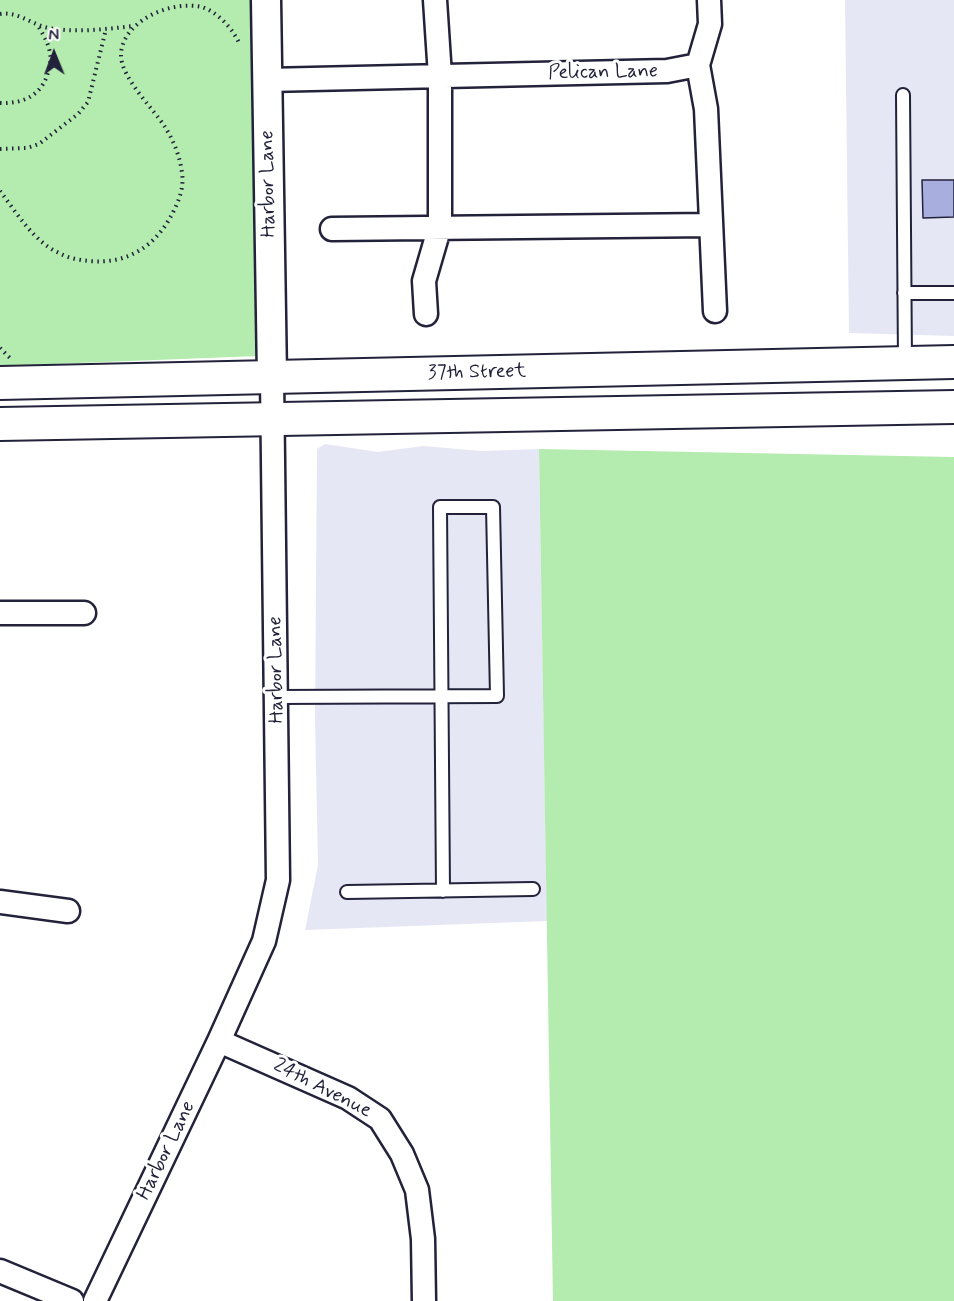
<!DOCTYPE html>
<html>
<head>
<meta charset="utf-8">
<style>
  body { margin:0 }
  #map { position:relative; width:954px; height:1301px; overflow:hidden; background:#fff; font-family:Mynerve,sans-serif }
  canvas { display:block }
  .north { position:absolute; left:24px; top:24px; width:60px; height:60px; -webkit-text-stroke:4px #fff; paint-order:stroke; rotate:359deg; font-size:16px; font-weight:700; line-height:24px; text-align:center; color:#22223b }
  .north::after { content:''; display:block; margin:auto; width:21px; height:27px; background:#22223b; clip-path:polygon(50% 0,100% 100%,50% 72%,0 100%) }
</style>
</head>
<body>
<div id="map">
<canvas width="954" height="1301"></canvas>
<div class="north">N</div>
</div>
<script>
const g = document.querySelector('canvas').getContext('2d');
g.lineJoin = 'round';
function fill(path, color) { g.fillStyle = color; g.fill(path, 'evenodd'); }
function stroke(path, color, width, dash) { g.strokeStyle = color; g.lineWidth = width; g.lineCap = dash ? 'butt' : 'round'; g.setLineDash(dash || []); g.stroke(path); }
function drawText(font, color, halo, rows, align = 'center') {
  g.font = font + ' Mynerve,sans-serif'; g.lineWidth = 6; g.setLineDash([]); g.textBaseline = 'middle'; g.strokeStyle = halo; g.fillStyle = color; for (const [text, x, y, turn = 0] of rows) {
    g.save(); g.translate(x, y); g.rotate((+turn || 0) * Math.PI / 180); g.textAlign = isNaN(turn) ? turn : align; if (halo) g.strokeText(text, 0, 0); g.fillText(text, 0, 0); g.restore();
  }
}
const built = new Path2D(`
  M845 0H954V336L849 333Z
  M325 444 378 452 423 446 481 451 539 449 547 921 305 930 318 865 315 719 317 449Z`);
const green = new Path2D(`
  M0 0H254L259 356 0 366Z
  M539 449 954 457V1301H553Z`);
const building = new Path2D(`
  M922 180H954V217L923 218Z`);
const path = new Path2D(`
  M0 14C18 11 32 25 49 28 78 33 105 29 134 26
  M0 103C25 104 44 94 49 68 50 64 51 58 50 54 49 43 42 33 37 24
  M0 149 27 148 39 144 78 114 88 102 106 29
  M0 191C17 213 33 241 59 253 68 258 79 260 89 261 129 265 159 244 175 208 180 198 184 185 182 173 180 157 174 141 165 127 153 108 120 77 121 54 123 20 172 0 202 7 218 12 234 30 240 45
  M0 348 10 358`);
const service = new Path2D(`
  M903 95 905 363
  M904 293H954
  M277 697 497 696 493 507H440L443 891
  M347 892 533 889`);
const minor = new Path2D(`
  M709 0 710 24 698 65 706 109 715 311
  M267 80 667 71 698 65
  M332 229 710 225
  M426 314 424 281 440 226V76L435 0
  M0 613H84
  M0 902 68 911
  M219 1041 348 1098 380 1119 402 1154 417 1190 423 1239 424 1301
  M0 1271 72 1301
  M95 1301 219 1041 264 941 278 880 272 377`);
const tertiary = new Path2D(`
  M266 0 272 377`);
const secondary = new Path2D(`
  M0 383 954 362
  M0 424 954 407`);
const streetNames = [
  ["Pelican Lane",603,73,-1],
  ["Harbor Lane",269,184,-91],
  ["37th Street",477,373,-1],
  ["Harbor Lane",277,670,-91],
  ["24th Avenue",322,1089,27],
  ["Harbor Lane",167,1151,-64]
];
fill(built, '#e5e7f5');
fill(green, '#b4ebae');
fill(building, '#a8afdf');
stroke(building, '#22223b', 1.5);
stroke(service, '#22223b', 16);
stroke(minor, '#22223b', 27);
stroke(tertiary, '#22223b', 33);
stroke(secondary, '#22223b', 36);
stroke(path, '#22223b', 4, [1.5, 4.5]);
stroke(service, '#fff', 12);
stroke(minor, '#fff', 22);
stroke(tertiary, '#fff', 28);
stroke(secondary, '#fff', 32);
drawText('20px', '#22223b', '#fff', streetNames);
</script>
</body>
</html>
